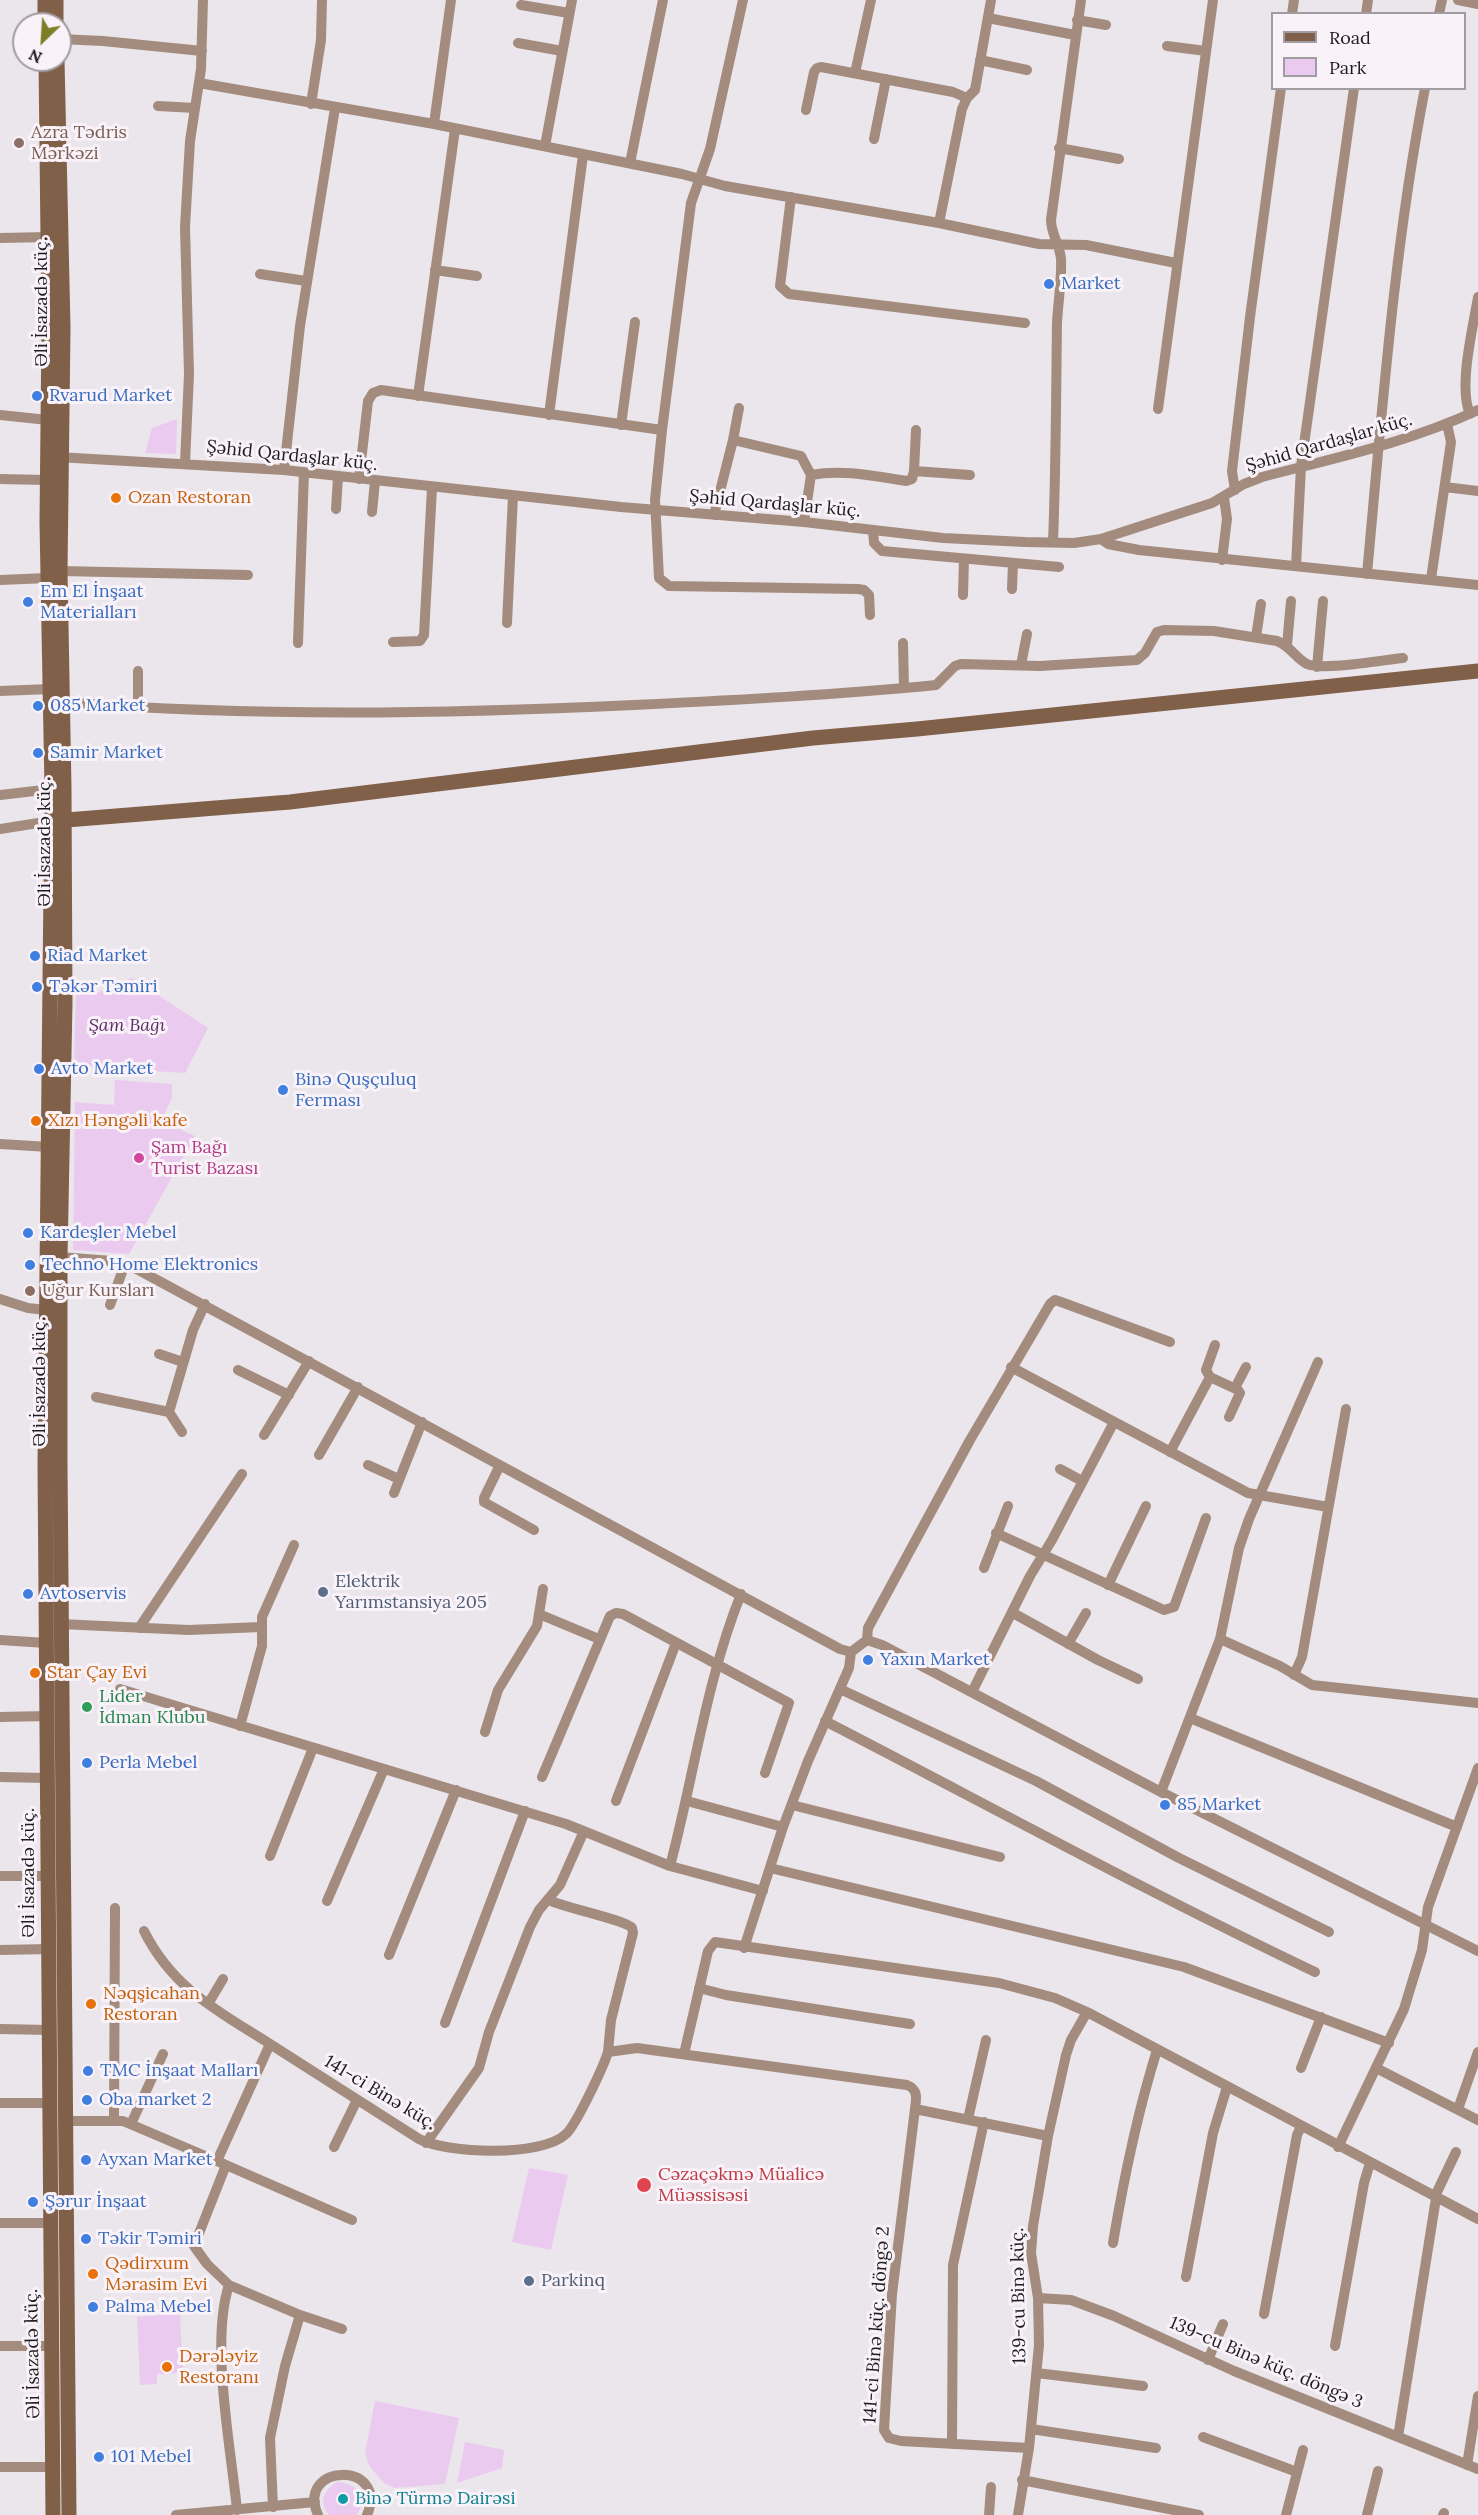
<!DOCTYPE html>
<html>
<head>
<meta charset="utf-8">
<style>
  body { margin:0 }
  #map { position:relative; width:1478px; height:2515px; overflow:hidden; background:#ebe5ec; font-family:Lora,serif }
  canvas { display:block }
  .legend { position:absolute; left:1271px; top:12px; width:195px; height:78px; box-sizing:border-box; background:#f9f2f9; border:2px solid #a19ca1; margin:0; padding:8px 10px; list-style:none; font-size:18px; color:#1e1c1e }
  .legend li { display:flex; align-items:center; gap:12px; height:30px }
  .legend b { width:30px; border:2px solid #a19ca1 }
  .north { position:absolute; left:12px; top:12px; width:60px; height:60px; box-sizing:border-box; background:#f9f2f9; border:2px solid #a19ca1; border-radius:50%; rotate:205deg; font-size:16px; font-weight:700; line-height:24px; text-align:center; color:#1e1c1e }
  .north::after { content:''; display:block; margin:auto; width:21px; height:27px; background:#7e7e27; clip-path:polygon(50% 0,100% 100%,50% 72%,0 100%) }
</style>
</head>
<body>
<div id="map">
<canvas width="1478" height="2515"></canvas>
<ul class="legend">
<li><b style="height:8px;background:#81604a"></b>Road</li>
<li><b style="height:16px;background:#eacaee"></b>Park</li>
</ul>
<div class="north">N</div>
</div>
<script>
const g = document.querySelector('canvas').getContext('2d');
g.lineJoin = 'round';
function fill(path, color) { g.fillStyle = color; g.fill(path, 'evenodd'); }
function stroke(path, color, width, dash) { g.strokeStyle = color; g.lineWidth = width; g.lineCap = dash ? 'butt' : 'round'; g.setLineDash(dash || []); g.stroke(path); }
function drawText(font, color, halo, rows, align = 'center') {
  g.font = font + ' Lora,serif'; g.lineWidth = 6; g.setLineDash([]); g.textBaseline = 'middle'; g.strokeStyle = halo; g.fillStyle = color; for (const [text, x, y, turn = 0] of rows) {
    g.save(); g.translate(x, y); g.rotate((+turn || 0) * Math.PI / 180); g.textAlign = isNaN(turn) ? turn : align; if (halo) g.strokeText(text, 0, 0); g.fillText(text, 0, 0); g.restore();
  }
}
const green = new Path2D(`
  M177 419 176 454 145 453 152 428Z
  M132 978 208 1028 185 1073 74 1066 76 991 97 993Z
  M115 1080 172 1084V1098L161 1121 195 1136 129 1254 73 1250 75 1102 114 1105Z
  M529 2168 568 2175 551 2250 512 2242Z
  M180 2313 183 2373 157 2374V2384L140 2385 137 2317Z
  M375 2401 459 2418 445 2484 395 2488 384 2483 370 2467 365 2453Z
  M465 2442 504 2450 502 2468 457 2483Z
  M337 2482C356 2482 371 2499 356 2515H329C318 2502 324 2490 337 2482Z`);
const street = new Path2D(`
  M743 0 710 149 691 203 662 430 655 500 659 578 669 586 858 589 864 590 869 595 870 615
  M1458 0 1478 4
  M521 5 569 13
  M1292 14 1294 0
  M1366 14 1368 0
  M1439 14 1442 0
  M988 18 1075 35
  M1077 20 1106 25
  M60 39 103 41 202 51
  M518 43 562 51
  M1167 46 1206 51
  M980 60 1027 70
  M855 73 871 0
  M199 83 434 124 682 174 725 186 939 223 1039 244 1086 245 1176 263
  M311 104 321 40 322 0
  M158 106 195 108
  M806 110 814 72 817 68 821 67 953 92 967 98
  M434 124 451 0
  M874 139 886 79
  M545 146 572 0
  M1059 148 1119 159
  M630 163 663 0
  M791 197 780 286 789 294 1025 323
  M939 223 962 109 967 98 975 90 991 0
  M0 238 48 237
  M435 270 477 276
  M260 274 306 281
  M418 396 455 129
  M1158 409 1213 0
  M1470 414C1458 387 1473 328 1478 297
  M0 415 48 420
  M549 415 583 155
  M621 425 635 322
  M733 440 801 456 811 475
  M57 457 284 470 621 507 804 522 943 538 1025 542 1074 543 1101 539 1212 503 1244 484 1262 477C1335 458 1410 442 1478 410
  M185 463 189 374 185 227 190 141 201 69 203 0
  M284 470 300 326 335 108
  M914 471 916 430
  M0 479 47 480
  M359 479 368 401 373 393 381 390 662 430
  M1445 487 1478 491
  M1235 490 1232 471 1250 317 1281 88
  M336 509 338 477
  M372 512 375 481
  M714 515 733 440 739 408
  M804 522 811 475C843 469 874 476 906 481L912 479 914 471 970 475
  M873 530 874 543 882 551 1059 567
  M1101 539 1108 544 1139 550 1478 585
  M1053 542C1056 469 1056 396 1057 323 1058 302 1062 280 1061 259 1060 245 1051 234 1051 220L1081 0
  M1222 560 1227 519 1224 498
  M1296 566 1301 466 1354 88
  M60 571 248 575
  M1367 574C1382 412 1394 248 1425 88
  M1431 579 1451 442 1447 424
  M0 580 48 578
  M1012 589 1013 563
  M963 595 964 559
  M507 623 513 496
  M1256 637 1261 604
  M393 642 420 641 424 635 432 488
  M298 643 304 472
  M903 643 904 688
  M1287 645 1291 601
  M1021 665 1027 634
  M1317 667 1323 601
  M0 691 50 689
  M63 702C253 717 443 714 634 705 735 700 835 695 936 685L955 666 961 664 1040 666 1137 660 1145 653 1157 632 1164 630 1214 631 1277 641C1292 647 1295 658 1307 664 1323 671 1383 660 1403 658
  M138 708V671
  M0 795 52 789
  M0 829 51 821
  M0 1144 49 1147
  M60 1257 112 1261 133 1267 840 1649 851 1652 867 1640 882 1645 1161 1792 1478 1951
  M0 1299 28 1308 45 1310
  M110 1305 125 1264
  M159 1354 183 1362
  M1011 1367 1248 1493 1328 1507
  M238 1370 289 1395
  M1210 1377 1206 1370 1215 1345
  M1235 1388 1246 1367
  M96 1397 169 1412 193 1330 205 1304
  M169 1412 182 1432
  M264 1435 309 1361
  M1170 1452 1210 1377 1238 1390 1240 1393 1229 1417
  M319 1455 358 1387
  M368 1465 399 1479
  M500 1465 484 1498V1502L534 1530
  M1060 1469 1082 1481
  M394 1493 422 1422
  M996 1533 1164 1610 1174 1607 1206 1518
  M984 1568 1008 1506
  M1108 1585 1146 1506
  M1013 1613 1098 1660 1138 1679
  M539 1614 599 1639
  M60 1624 189 1630 261 1627
  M139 1628 242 1474
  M1220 1639 1280 1666 1312 1685 1478 1703
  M0 1640 46 1643
  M867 1640 868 1628 970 1440 1050 1304 1055 1300 1061 1302 1170 1342
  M1068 1644 1086 1613
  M1294 1675 1302 1657 1346 1409
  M120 1689 566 1824 670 1866 763 1891
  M840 1689 1036 1781 1179 1858 1329 1932
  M972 1692 1030 1576 1052 1540 1114 1422
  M0 1717 48 1716
  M1190 1718 1457 1827
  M825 1721C988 1805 1149 1893 1315 1972
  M240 1726 262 1646V1617L294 1545
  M485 1732 498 1690 537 1626 543 1589
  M0 1777 47 1778
  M542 1777 610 1616 616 1613 623 1614 789 1703 765 1773
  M1161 1792 1220 1639 1239 1548 1249 1519 1318 1362
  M616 1801 676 1643
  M687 1801 783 1827
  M792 1805 1000 1857
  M270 1856 313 1748
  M670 1866C694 1776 706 1681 741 1594
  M770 1868 1184 1967 1389 2043
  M0 1876H48
  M549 1900C565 1908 626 1920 632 1928L633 1933 611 2020 608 2052
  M327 1901 384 1769
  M144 1931C173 1989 218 2011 270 2044
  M744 1948 783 1827 808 1761 849 1668 851 1652
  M0 1950 49 1949
  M389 1955 456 1790
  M699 1988 726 1995 910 2024
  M208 2004 223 1979
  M445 2023 525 1811
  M0 2029 49 2030
  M684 2054 708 1951 715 1942 999 1983 1055 1998 1087 2012 1478 2219
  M1301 2068 1321 2017
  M1376 2068 1478 2120
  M0 2103H50
  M915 2109 892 2294 884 2430 889 2438 901 2441 1029 2448
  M1458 2109 1478 2052
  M968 2119 986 2040
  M64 2121H123L217 2161
  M114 2121 115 1908
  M131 2124 163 2054
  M426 2143 479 2068 489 2032 530 1927 539 1910 560 1885 584 1831
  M334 2147 357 2100
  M1338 2147 1404 2009 1422 1950 1428 1907 1478 1768
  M226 2165 352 2220
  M0 2223H51
  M1113 2243C1124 2177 1137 2114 1157 2050
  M1186 2277 1213 2133 1227 2087
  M229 2285 300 2315 342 2329
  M1038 2298 1071 2300 1114 2316 1234 2371 1478 2469
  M1264 2314 1297 2135 1301 2127
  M0 2346H52
  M1335 2346 1364 2183 1370 2163
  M1208 2360 1223 2324
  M1037 2373 1143 2386
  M1031 2429 1156 2448
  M1203 2437 1297 2472
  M1398 2437 1437 2192 1456 2152
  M952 2444 953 2265 984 2122
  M1467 2465 1478 2396
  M0 2467H53
  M1022 2480 1199 2515
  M273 2507 270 2438 285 2366 300 2315
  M237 2510C231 2448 210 2343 229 2285L207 2264 194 2246 226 2165 217 2161 270 2044 419 2139C448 2154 542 2157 566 2134 576 2125 603 2068 608 2052L637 2048 907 2085C919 2090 916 2099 915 2109L1048 2136
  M176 2515 315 2502
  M318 2515C295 2462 390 2461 367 2515
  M989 2515 991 2487
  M1018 2515 1029 2448 1039 2345 1038 2298 1031 2253 1033 2226 1048 2136 1066 2055 1071 2040 1087 2012
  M1286 2515 1303 2450
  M1367 2515 1378 2471
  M1443 2515 1444 2513`);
const secondary = new Path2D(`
  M45 0V24
  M56 0V24
  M46 60 49 328 47 522 52 789 45 1464 53 2515
  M57 60 63 328 60 571 64 789 65 1003 60 1257V1465L69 2515
  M54 821 290 802 813 738 917 729 1478 671`);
const markers = [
  [19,143,6,"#8d6e63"],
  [1049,284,6,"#3f7fe0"],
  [37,396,6,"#3f7fe0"],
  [116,498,6,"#e8710a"],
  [28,602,6,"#3f7fe0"],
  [38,706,6,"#3f7fe0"],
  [38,753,6,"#3f7fe0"],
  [35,956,6,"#3f7fe0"],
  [37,987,6,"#3f7fe0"],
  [39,1069,6,"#3f7fe0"],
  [283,1090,6,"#3f7fe0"],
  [36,1121,6,"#e8710a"],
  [139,1158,6,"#d1479c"],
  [28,1233,6,"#3f7fe0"],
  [30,1265,6,"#3f7fe0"],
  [30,1291,6,"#8d6e63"],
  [323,1592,6,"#5c6f8a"],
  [28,1594,6,"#3f7fe0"],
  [868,1660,6,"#3f7fe0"],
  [35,1673,6,"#e8710a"],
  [87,1707,6,"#2e9e5b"],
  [87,1763,6,"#3f7fe0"],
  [1165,1805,6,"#3f7fe0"],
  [91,2004,6,"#e8710a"],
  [88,2071,6,"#3f7fe0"],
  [87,2100,6,"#3f7fe0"],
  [86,2160,6,"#3f7fe0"],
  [644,2185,8,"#e0444e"],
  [33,2202,6,"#3f7fe0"],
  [86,2239,6,"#3f7fe0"],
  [93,2274,6,"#e8710a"],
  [529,2281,6,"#5c6f8a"],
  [93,2307,6,"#3f7fe0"],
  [167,2367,6,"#e8710a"],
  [99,2457,6,"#3f7fe0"],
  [343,2499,6,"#0f9aa8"]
];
const educationNames = [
  ["Azra Tədris",31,133],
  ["Mərkəzi",31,154],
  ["Uğur Kursları",42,1291]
];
const shopNames = [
  ["Market",1061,284],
  ["Rvarud Market",49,396],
  ["Em El İnşaat",40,592],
  ["Materialları",40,613],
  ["085 Market",50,706],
  ["Samir Market",50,753],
  ["Riad Market",47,956],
  ["Təkər Təmiri",49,987],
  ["Avto Market",51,1069],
  ["Binə Quşçuluq",295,1080],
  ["Ferması",295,1101],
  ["Kardeşler Mebel",40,1233],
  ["Techno Home Elektronics",42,1265],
  ["Avtoservis",40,1594],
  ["Yaxın Market",880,1660],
  ["Perla Mebel",99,1763],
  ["85 Market",1177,1805],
  ["TMC İnşaat Malları",100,2071],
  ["Oba market 2",99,2100],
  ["Ayxan Market",98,2160],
  ["Şərur İnşaat",45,2202],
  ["Təkir Təmiri",98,2239],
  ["Palma Mebel",105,2307],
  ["101 Mebel",111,2457]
];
const streetNames = [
  ["Əli İsazadə küç.",42,302,-90],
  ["Şəhid Qardaşlar küç.",1329,443,-16],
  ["Şəhid Qardaşlar küç.",292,456,6],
  ["Şəhid Qardaşlar küç.",775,504,5],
  ["Əli İsazadə küç.",45,842,-90],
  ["Əli İsazadə küç.",40,1382,-90],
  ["Əli İsazadə küç.",29,1873,-90],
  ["141-ci Binə küç.",380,2093,31],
  ["139-cu Binə küç.",1019,2296,-91],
  ["141-ci Binə küç. döngə 2",877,2325,-86],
  ["Əli İsazadə küç.",33,2354,-91],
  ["139-cu Binə küç. döngə 3",1266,2363,23]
];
const foodNames = [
  ["Ozan Restoran",128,498],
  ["Xızı Həngəli kafe",48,1121],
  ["Star Çay Evi",47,1673],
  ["Nəqşicahan",103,1994],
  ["Restoran",103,2015],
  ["Qədirxum",105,2264],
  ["Mərasim Evi",105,2285],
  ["Dərələyiz",179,2357],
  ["Restoranı",179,2378]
];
const parkNames = [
  ["Şam Bağı",127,1026]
];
const hotelNames = [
  ["Şam Bağı",151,1148],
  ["Turist Bazası",151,1169]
];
const serviceNames = [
  ["Elektrik",335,1582],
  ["Yarımstansiya 205",335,1603],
  ["Parkinq",541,2281]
];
const leisureNames = [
  ["Lider",99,1697],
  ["İdman Klubu",99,1718]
];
const healthNames = [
  ["Cəzaçəkmə Müalicə",658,2175],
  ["Müəssisəsi",658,2196]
];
const cultureNames = [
  ["Binə Türmə Dairəsi",355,2499]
];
fill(green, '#eacaee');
stroke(street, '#a38c7d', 10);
stroke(secondary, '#81604a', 15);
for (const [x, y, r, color] of markers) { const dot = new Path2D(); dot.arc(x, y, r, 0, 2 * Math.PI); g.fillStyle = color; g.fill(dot); stroke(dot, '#f9f2f9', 2); }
drawText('18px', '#785e54', '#f9f2f9', educationNames, 'left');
drawText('18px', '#366cbe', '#f9f2f9', shopNames, 'left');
drawText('18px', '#1e1c1e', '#f9f2f9', streetNames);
drawText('18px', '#c56008', '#f9f2f9', foodNames, 'left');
drawText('italic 18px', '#5c2b64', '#f9f2f9', parkNames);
drawText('18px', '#b23c85', '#f9f2f9', hotelNames, 'left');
drawText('18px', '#4e5e75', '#f9f2f9', serviceNames, 'left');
drawText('18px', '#27864d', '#f9f2f9', leisureNames, 'left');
drawText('18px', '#be3a42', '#f9f2f9', healthNames, 'left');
drawText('18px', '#0d838f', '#f9f2f9', cultureNames, 'left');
</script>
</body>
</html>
